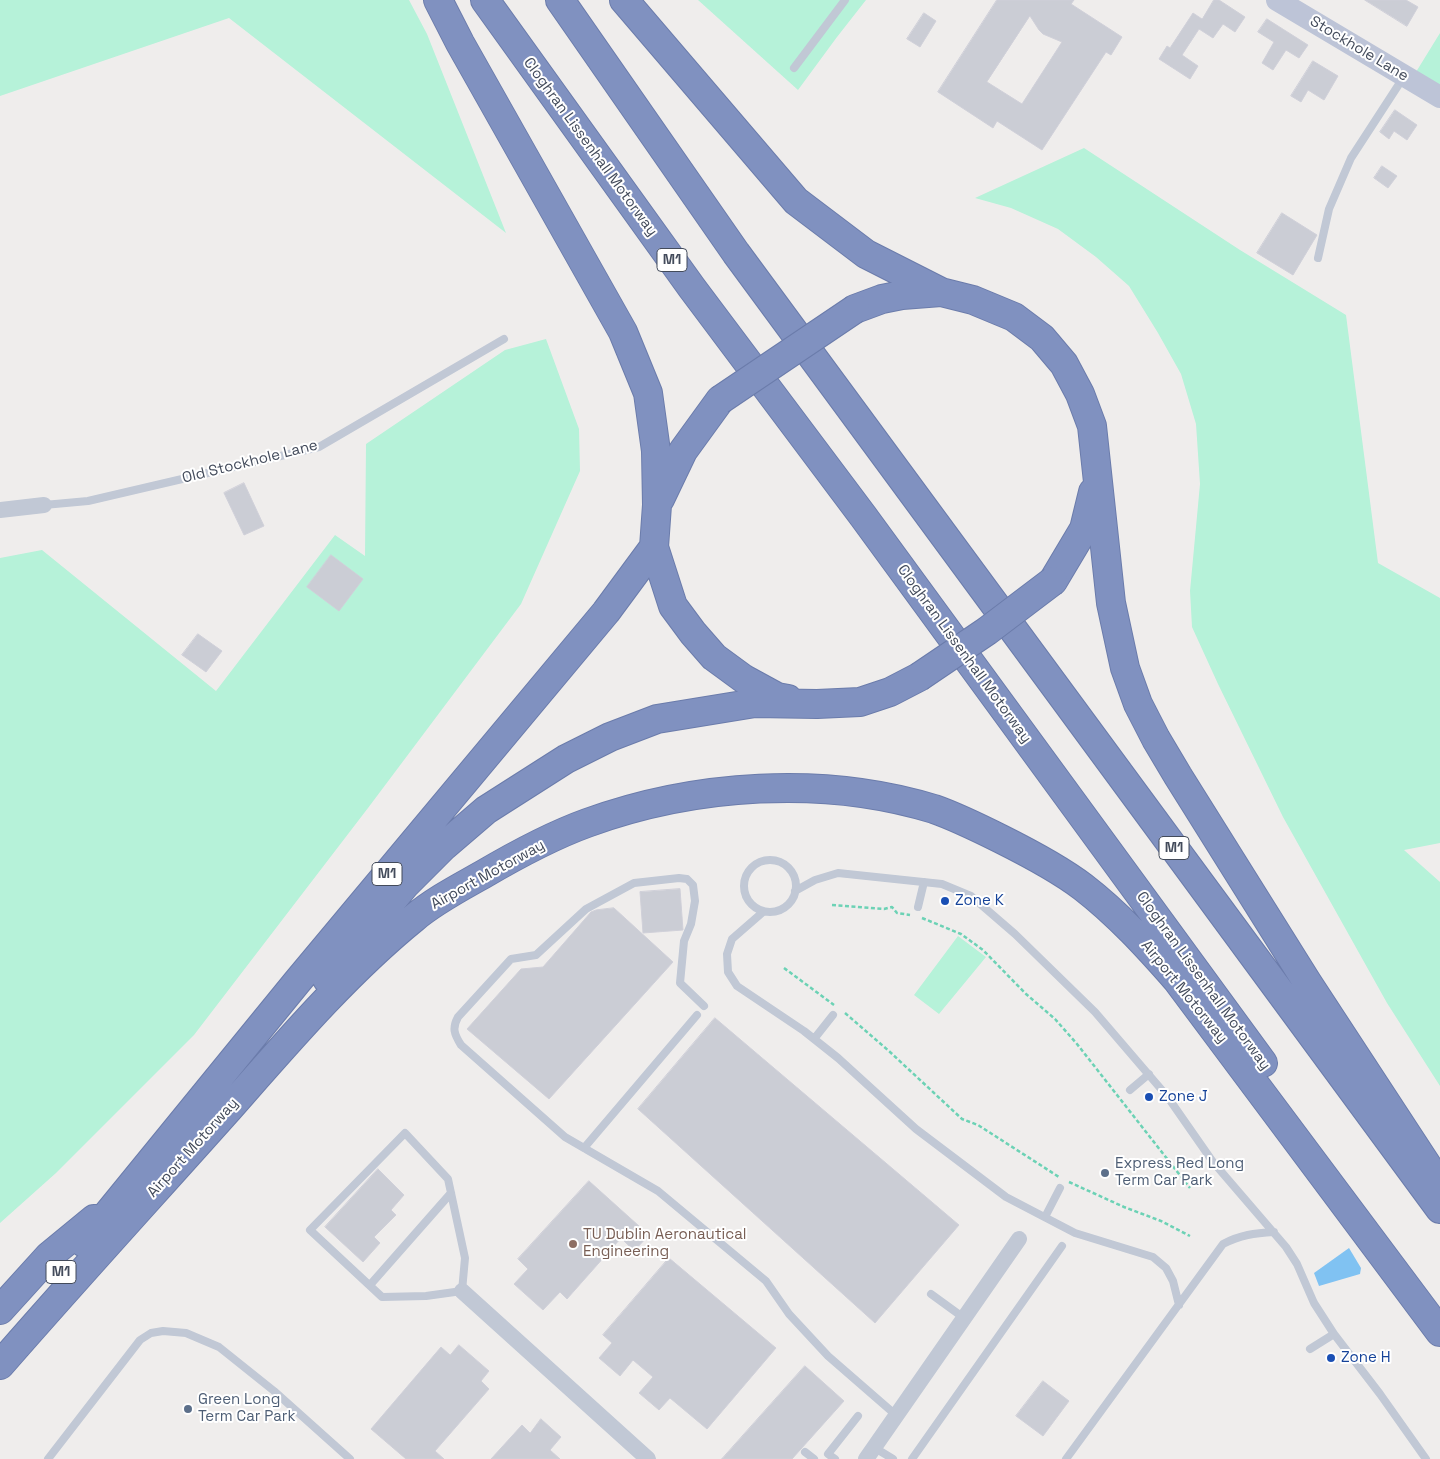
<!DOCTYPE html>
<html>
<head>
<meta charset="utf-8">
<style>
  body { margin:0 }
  canvas { display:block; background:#efedec }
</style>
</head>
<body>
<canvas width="1440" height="1459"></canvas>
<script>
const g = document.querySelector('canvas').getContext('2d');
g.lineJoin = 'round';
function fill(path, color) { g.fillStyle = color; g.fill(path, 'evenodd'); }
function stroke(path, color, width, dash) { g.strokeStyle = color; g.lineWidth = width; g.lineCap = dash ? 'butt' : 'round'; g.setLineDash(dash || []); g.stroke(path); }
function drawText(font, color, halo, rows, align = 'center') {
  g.font = font + ' "Space Grotesk",sans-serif'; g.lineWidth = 4; g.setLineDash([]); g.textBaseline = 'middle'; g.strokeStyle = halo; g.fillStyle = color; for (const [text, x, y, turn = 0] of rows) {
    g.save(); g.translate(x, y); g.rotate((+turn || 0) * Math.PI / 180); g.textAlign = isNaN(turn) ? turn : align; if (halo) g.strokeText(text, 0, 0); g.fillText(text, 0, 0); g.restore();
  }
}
const green = new Path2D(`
  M0 0H409L427 34 506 233 229 18 0 96Z
  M698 0H866L837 37 798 90Z
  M1440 33V87L1416 72Z
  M1084 148 1240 250 1346 315 1378 563 1440 598V843L1404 850 1440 882V1086L1387 1003 1283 817 1218 684 1192 627 1190 591 1200 484 1196 424 1181 374 1158 333 1129 286 1096 257 1058 229 1011 208 975 198Z
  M546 339 579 429 580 471 521 604 368 808 194 1035 56 1173 0 1223V558L42 550 216 691 335 535 365 556 366 444 505 350Z
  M958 936 986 957 939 1014 914 995Z`);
const water = new Path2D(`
  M1349 1248 1361 1268 1360 1274 1319 1286 1314 1273Z`);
const building = new Path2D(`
  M997 0H1074L1071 4 1122 37 1111 55 1106 52 1042 150 997 121 993 128 938 92ZM1030 16 1039 30 1043 34 1062 42 1022 104 987 82Z
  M1214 0H1219L1245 17 1235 32 1223 24 1213 38 1199 29 1182 55 1198 66 1190 79 1159 59 1167 46 1170 48 1193 13 1202 19Z
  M1365 0H1406L1418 7 1407 26Z
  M924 13 936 21 920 47 907 39Z
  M1267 19 1308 45 1299 58 1286 50 1273 70 1262 63 1274 42 1258 32Z
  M1313 61 1338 76 1324 100 1308 90 1301 102 1291 96Z
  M1395 110 1417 125 1407 140 1394 131 1389 139 1380 132Z
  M1382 166 1397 176 1388 188 1374 178Z
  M1282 213 1317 235 1293 275 1257 253Z
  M244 483 264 526 244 535 224 493Z
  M331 555 363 579 339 611 307 587Z
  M198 634 222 651 206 672 182 655Z
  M680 889 683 930 643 933 640 892Z
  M614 908 673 962 549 1099 467 1029 521 969 543 967 591 912 596 910Z
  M715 1018 959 1225 875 1323 638 1109Z
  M378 1169 404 1195 391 1210 396 1215 374 1237 380 1243 363 1262 325 1227Z
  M589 1181 649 1235 634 1251 621 1238 567 1299 560 1292 543 1310 514 1284 528 1269 518 1259Z
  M669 1258 776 1348 707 1429 670 1398 659 1410 639 1393 653 1377 633 1360 620 1376 599 1358 612 1343 603 1335Z
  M459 1345 489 1371 481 1381 489 1389 435 1451 444 1459H406L371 1429 441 1347 450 1355Z
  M805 1366 844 1401 792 1459H722Z
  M1043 1381 1069 1401 1043 1436 1016 1416Z
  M541 1419 561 1437 550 1450 560 1459H491L522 1425 530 1433Z`);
const path = new Path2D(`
  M832 905 884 909 892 907 897 913 910 915
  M922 918 961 934 983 950 1026 994 1055 1019 1077 1044 1190 1188
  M784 968 834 1005
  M845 1013 890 1052 962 1119 978 1125 1059 1177
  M1069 1182 1124 1207 1161 1221 1190 1236`);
const lane = new Path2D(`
  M794 68 845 0
  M1318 258 1329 209 1351 158 1403 78
  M44 505 88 501 319 447 504 339
  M744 886a26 26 0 1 1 52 0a26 26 0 1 1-52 0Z
  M795 891 815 880 838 873 942 884 971 896 1015 934 1095 1012 1167 1096 1213 1162 1286 1247 1297 1264 1314 1303 1334 1334 1380 1394 1426 1459
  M918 907 924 882
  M763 912 732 939 727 954 728 972 737 986 804 1031 838 1058 916 1129 1006 1197 1075 1233 1153 1257 1166 1268 1173 1281 1179 1305
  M704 1006 680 983 684 941 691 924 695 901 693 885 687 879 679 878 634 883 586 909 536 955 511 959 458 1017C452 1028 454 1034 461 1045L565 1137 658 1191 766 1281 789 1314 828 1356 897 1416
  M814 1039 833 1015
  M1130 1090 1149 1074
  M405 1133 448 1179 465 1258 462 1291 426 1296 382 1297 310 1230Z
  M584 1148 697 1015
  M1045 1217 1060 1188
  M370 1285 451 1193
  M931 1294 964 1318
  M1310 1349 1334 1334
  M875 1448 893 1459
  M805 1452 814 1459
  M48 1459 140 1340 151 1333 163 1331 186 1333 219 1347 274 1391 350 1459
  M835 1459 828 1454 858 1416
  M912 1459 1062 1246
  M1066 1459 1223 1244C1240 1235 1255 1233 1274 1232`);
const street = new Path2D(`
  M0 510 44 505
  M462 1291 648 1459
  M866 1459 1019 1239`);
const secondary = new Path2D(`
  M1277 0 1440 97`);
const highway = new Path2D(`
  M438 0 460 43 623 332 648 393 656 451 657 505 654 547 673 606 693 633 714 657 744 679 777 697 788 699
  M485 0 692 288 863 516 1263 1063
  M560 0 736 253 1440 1209
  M624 0 796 201 866 254 941 292 973 300 1014 317 1042 338 1064 364 1080 394 1092 426 1111 603 1125 668 1138 704 1156 739 1178 776 1307 982 1440 1185
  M855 309 882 299 902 295 941 292
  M660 499 683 451 720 400
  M1053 581 1084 529 1093 492
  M327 979 405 885 444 846 486 810 566 759 610 737 657 719 755 703 817 704 860 702 890 692 919 677
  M84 1243 297 982 606 612 654 547
  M0 1310 49 1256 94 1219
  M0 1365C74 1280 150 1197 225 1113 284 1046 345 974 414 918 434 901 459 888 482 875 516 855 551 836 587 823 694 784 824 775 934 809 957 817 979 828 1001 839 1029 853 1058 868 1083 887 1118 914 1148 947 1177 980L1440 1332`);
const highwayBridge = new Path2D(`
  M720 400 855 309
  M919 677 987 631 1053 581`);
const markers = [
  [945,901,5,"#1a4fb4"],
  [1149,1097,5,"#1a4fb4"],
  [1105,1173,5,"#5c6f8a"],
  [573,1244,5,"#8d6e63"],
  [1331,1358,5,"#1a4fb4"],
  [188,1409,5,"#5c6f8a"]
];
const shields = [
  [672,260,30],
  [1174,848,30],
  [387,874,30],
  [61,1272,30]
];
const shieldNames = [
  ["M1",672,260],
  ["M1",1174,848],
  ["M1",387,874],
  ["M1",61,1272]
];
const streetNames = [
  ["Stockhole Lane",1359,49,31],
  ["Cloghran Lissenhall Motorway",590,147,54],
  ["Old Stockhole Lane",250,462,-14],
  ["Cloghran Lissenhall Motorway",964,654,54],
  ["Airport Motorway",488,875,-29],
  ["Cloghran Lissenhall Motorway",1203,981,54],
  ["Airport Motorway",1184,992,51],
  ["Airport Motorway",193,1148,-48]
];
const transitNames = [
  ["Zone K",955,901],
  ["Zone J",1159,1097],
  ["Zone H",1341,1358]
];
const serviceNames = [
  ["Express Red Long",1115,1164],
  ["Term Car Park",1115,1181],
  ["Green Long",198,1400],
  ["Term Car Park",198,1417]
];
const educationNames = [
  ["TU Dublin Aeronautical",583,1235],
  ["Engineering",583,1252]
];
fill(green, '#b6f2d9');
fill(water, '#80c2f2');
fill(building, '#cbcdd5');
stroke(building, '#d0d0d9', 1);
stroke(highway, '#6b7cab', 30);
stroke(path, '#6cd2b5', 2.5, [4, 2.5]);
stroke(lane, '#c1c8d5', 8);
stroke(street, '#c1c8d5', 16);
stroke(secondary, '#bdc4d7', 22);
stroke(highway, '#8091c0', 28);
stroke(highwayBridge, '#6b7cab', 30, []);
stroke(highwayBridge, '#8091c0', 28);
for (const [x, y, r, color] of markers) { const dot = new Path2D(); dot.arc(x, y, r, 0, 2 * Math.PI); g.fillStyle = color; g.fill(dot); stroke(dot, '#fff', 2); }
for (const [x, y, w] of shields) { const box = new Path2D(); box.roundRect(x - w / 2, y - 11.5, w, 23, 4); g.fillStyle = '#fff'; g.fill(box); stroke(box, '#434b5b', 1); }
drawText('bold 14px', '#434b5b', null, shieldNames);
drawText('15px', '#434b5b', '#fff', streetNames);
drawText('15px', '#164399', '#fff', transitNames, 'left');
drawText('15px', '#4e5e75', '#fff', serviceNames, 'left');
drawText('15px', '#785e54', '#fff', educationNames, 'left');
</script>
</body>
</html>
